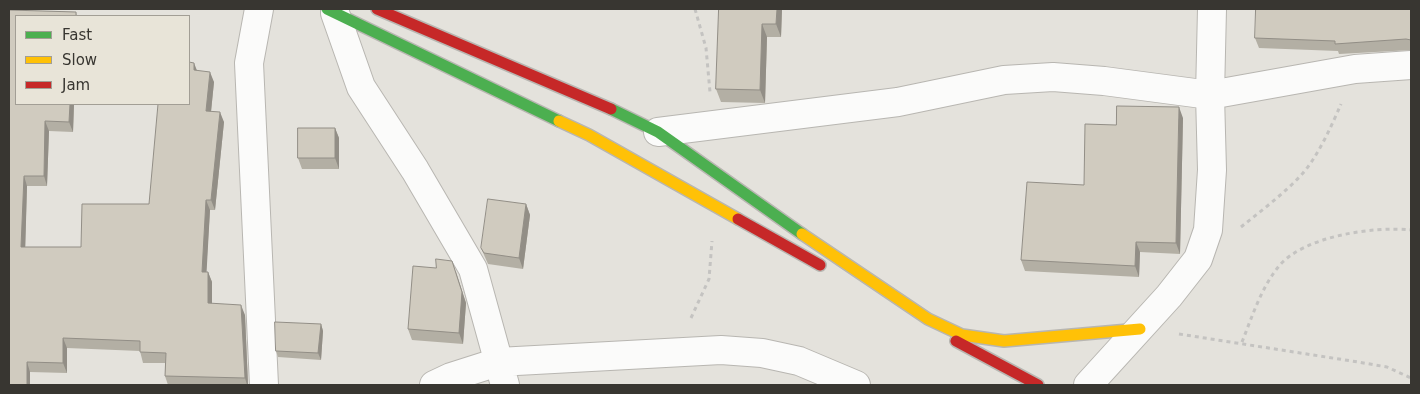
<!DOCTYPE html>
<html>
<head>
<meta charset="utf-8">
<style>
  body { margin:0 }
  #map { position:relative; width:1420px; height:394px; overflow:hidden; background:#e4e2dc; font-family:"DejaVu Sans",sans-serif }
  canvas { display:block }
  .frame { position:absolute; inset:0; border:10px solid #383631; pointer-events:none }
  .legend { position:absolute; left:15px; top:15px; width:175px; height:90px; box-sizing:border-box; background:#e8e4d8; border:1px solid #a29e95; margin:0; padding:6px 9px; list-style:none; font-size:15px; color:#383631 }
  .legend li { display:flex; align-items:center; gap:10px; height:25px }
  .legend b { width:25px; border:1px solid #a29e95 }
</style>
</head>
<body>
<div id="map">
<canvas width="1420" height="394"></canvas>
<div class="frame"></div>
<ul class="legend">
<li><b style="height:6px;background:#4caf50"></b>Fast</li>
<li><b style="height:6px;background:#ffc107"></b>Slow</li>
<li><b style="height:6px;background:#c62828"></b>Jam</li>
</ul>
</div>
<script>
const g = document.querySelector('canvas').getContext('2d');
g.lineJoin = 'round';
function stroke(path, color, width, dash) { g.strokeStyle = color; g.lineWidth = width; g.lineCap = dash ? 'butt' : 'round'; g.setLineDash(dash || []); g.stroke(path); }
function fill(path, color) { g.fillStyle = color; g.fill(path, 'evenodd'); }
const path = new Path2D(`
  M695 9 706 48 710 92
  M1241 227C1262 210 1285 193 1303 173 1318 156 1332 125 1341 104
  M691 318 709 279 712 241
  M1179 334 1358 362 1387 367 1411 378
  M1242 342C1252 317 1261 288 1279 266 1304 236 1374 226 1411 230`);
const street = new Path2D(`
  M259 9 249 63 264 385
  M335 13 361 87 415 170 473 269 505 385
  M658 132 898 102 1004 80 1053 77 1104 81 1210 95 1355 69 1411 65
  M434 385 451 377 498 362 721 350 762 353 799 361 856 385
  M1088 385 1169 296 1198 259 1208 230 1212 170 1210 95 1212 9`);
const fast = new Path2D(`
  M327 9 559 121
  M611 109 658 132 802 234`);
const slow = new Path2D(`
  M559 121 589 135 738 219
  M802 234 928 319 962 335 1004 341 1140 329`);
const jam = new Path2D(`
  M377 9 611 109
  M738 219 820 265
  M956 341 1038 385`);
const wall = new Path2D(`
  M719 9H782L781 37H767L765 103 721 102 716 89Z
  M1411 9V50L1339 54 1338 51 1259 48 1255 38Z
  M9 10 76 12 77 16H16V104H77H74L73 132 49 131 47 186H27L25 247H81L149 204 197 71 214 82 211 112 224 122 215 210H210L206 272H208L212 282V304L245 315 248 385H168L165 376V363H143L140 351 67 348V373L30 372V385H9Z
  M1183 118 1180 254 1140 252 1139 277 1025 271 1021 260 1084 185 1116 125Z
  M335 128 339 138V169H302L298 158Z
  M526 204 530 215 523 269 488 264 481 248Z
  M456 272 466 303 463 344 412 340 408 329Z
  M321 324 323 331 321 360 278 357 276 351Z`);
const shadedWall = new Path2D(`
  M777 9H782L781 37 776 24Z
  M762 24 767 37 765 103 760 90Z
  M194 63 198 73 194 70Z
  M210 72 214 82 210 121 206 111Z
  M70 104H74L73 132 69 122Z
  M1179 107 1183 118 1180 254 1176 243Z
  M220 112 224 122 215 210 211 200Z
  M45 121 49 131 47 186 44 176Z
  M335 128 339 138V169L335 158Z
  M24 176 27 186 25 257 21 247Z
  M206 200 210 210 206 282 202 272Z
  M526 204 530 215 523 269 519 258Z
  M1136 242 1140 252 1139 277 1135 266Z
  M452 261 466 303 463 344 459 333Z
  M208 272 212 282V314L208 303Z
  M241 305 245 315 248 385H247L245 378Z
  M321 324 323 331 321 360 318 353Z
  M63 338 67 348V373L63 363Z
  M27 362 30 372V385H27Z`);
const building = new Path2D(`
  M719 9H777L776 24H762L760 90 716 89Z
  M1256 9H1411V40L1406 39 1335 44V41L1255 38Z
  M9 10 76 12V16H16V104H70L69 122 45 121 44 176H24L21 247H81L82 204H149L158 104H189V62L194 63V70L210 72 206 111 220 112 211 200H206L202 272H208V303L241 305 245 378 165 376 166 353 140 352V341L63 338V363L27 362V385H9Z
  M1117 106 1179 107 1176 243 1136 242 1135 266 1021 260 1027 182 1084 185 1085 124 1116 125Z
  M298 128H335V158H298Z
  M488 199 526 204 519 258 484 253 481 248Z
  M436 259 452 261 462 292 459 333 408 329 413 266 436 268Z
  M275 322 321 324 318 353 276 351Z`);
stroke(street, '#b8b6b1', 30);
stroke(fast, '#b8b6b1', 14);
stroke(slow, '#b8b6b1', 14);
stroke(jam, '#b8b6b1', 14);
stroke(path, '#c4c3c1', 3, [4, 4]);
stroke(street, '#fbfbfa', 28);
stroke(fast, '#4caf50', 11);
stroke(slow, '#ffc107', 11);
stroke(jam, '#c62828', 11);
fill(wall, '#b3afa4');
fill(shadedWall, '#928e86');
fill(building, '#d0cbbf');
stroke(building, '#928e86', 1);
</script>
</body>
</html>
